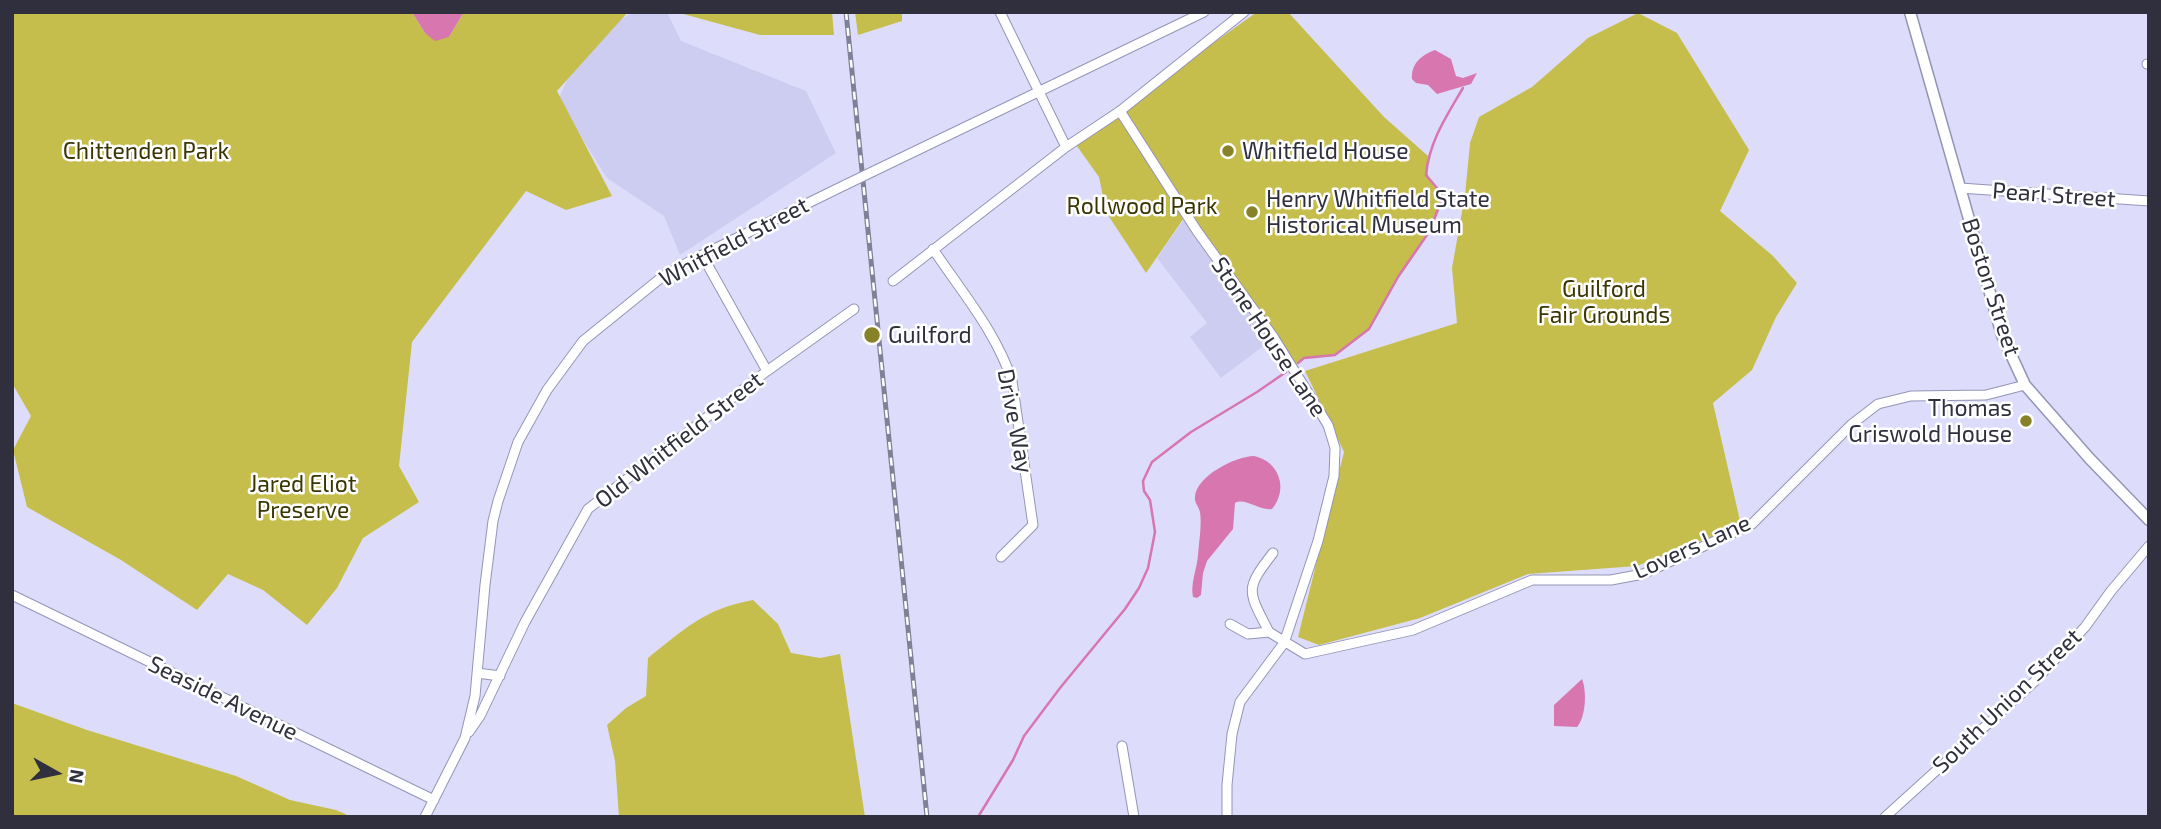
<!DOCTYPE html>
<html>
<head>
<meta charset="utf-8">
<style>
  body { margin:0 }
  #map { position:relative; width:2161px; height:829px; overflow:hidden; background:#ddddfb; font-family:"Exo 2",sans-serif }
  canvas { display:block }
  .frame { position:absolute; inset:0; border:14px solid #2f2f3e; pointer-events:none }
  .north { position:absolute; left:21px; top:738px; width:70px; height:70px; -webkit-text-stroke:5px #fff; paint-order:stroke; rotate:99deg; font-size:19px; font-weight:700; line-height:28px; text-align:center; color:#2f2f3e }
  .north::after { content:''; display:block; margin:auto; width:24px; height:32px; background:#2f2f3e; clip-path:polygon(50% 0,100% 100%,50% 72%,0 100%) }
</style>
</head>
<body>
<div id="map">
<canvas width="2161" height="829"></canvas>
<div class="frame"></div>
<div class="north">N</div>
</div>
<script>
const g = document.querySelector('canvas').getContext('2d');
g.lineJoin = 'round';
function fill(path, color) { g.fillStyle = color; g.fill(path, 'evenodd'); }
function stroke(path, color, width, dash) { g.strokeStyle = color; g.lineWidth = width; g.lineCap = dash ? 'butt' : 'round'; g.setLineDash(dash || []); g.stroke(path); }
function drawText(font, color, halo, rows, align = 'center') {
  g.font = font + ' "Exo 2",sans-serif'; g.lineWidth = 5; g.setLineDash([]); g.textBaseline = 'middle'; g.strokeStyle = halo; g.fillStyle = color; for (const [text, x, y, turn = 0] of rows) {
    g.save(); g.translate(x, y); g.rotate((+turn || 0) * Math.PI / 180); g.textAlign = isNaN(turn) ? turn : align; if (halo) g.strokeText(text, 0, 0); g.fillText(text, 0, 0); g.restore();
  }
}
const built = new Path2D(`
  M633 12H667L681 41 806 91 836 153 680 255 664 216 607 178 558 100 569 76 599 33Z
  M1187 215 1274 338 1221 378 1190 337 1207 323 1157 258Z`);
const green = new Path2D(`
  M12 12H412L425 33 449 37 462 15 471 12H628L557 91 612 196 566 210 526 191 412 342 399 466 419 502 363 538 337 588 307 625 263 590 228 574 197 610 121 560 27 507 13 450 31 416 12 383Z
  M676 12H832L834 35H760Z
  M855 12H902V21L858 35Z
  M1257 12H1288L1384 117 1428 156C1426 175 1427 180 1442 194L1441 202 1429 232 1398 277 1369 329 1335 355 1304 358 1292 367 1186 215 1146 273 1106 212 1099 177 1074 142Z
  M1638 13 1677 33 1749 150 1720 211 1773 256 1797 283 1776 317 1752 370 1713 403 1741 525 1637 566 1528 574 1420 618 1319 645 1298 637 1344 452 1305 371 1457 323 1452 268 1465 195 1470 143 1479 117 1532 87 1588 38Z
  M753 600 778 624 791 653 820 658 840 654 865 817H619L615 761 607 725 626 708 646 696 648 658C683 630 706 608 753 600Z
  M12 703 87 730 236 776 290 800 336 810 352 817H12Z`);
const water = new Path2D(`
  M412 12H471L462 15 449 37 435 41 425 33Z
  M1435 50 1451 59 1456 76 1463 78 1477 73 1471 84 1437 94 1428 85 1416 83 1412 79C1411 64 1421 55 1435 50Z
  M1254 456C1279 461 1289 489 1272 509 1259 511 1245 497 1235 503L1233 529 1207 561 1203 573 1201 595 1197 598 1193 597C1190 584 1197 569 1198 555 1199 542 1202 524 1200 512 1199 507 1194 502 1195 497 1196 476 1236 456 1254 456Z
  M1582 679C1587 691 1586 717 1577 727L1554 726V705Z`);
const stream = new Path2D(`
  M1298 363 1304 358 1335 355 1369 329 1398 277 1429 232 1441 202 1442 194 1426 175C1429 142 1446 117 1463 88
  M978 817 1013 760 1024 736 1060 688 1125 609 1139 588 1148 568 1155 532 1150 500 1144 491 1143 481 1152 462 1191 432 1257 392 1286 372`);
const minor = new Path2D(`
  M1000 12 1066 147
  M2147 64H2149
  M1120 111 1197 231 1274 338 1328 425 1335 448 1334 476 1318 541 1284 643 1240 702 1232 734 1227 785V817
  M874 171 1204 12
  M1960 188 2149 201
  M933 249C961 291 997 333 1012 381L1033 525 1001 557
  M702 255 767 371
  M893 281 1066 147 1120 111 1244 12
  M12 595 434 800
  M1230 624 1248 634 1269 632 1305 654 1413 630 1532 580H1611L1643 574 1752 524 1852 424 1878 404 1911 396 1986 395 2025 385
  M1269 632C1248 591 1244 590 1273 553
  M477 673 500 676
  M469 732 480 716 525 622 588 509 767 371 854 309
  M1122 746 1134 817
  M425 817 465 738 475 696 485 585 493 521 498 501 518 442 547 390 583 341 662 277 692 260 847 184
  M1885 817 2034 682 2085 627 2111 591 2149 546`);
const major = new Path2D(`
  M1910 12 2002 335 2025 385 2090 459 2149 520`);
const rail = new Path2D(`
  M846 12 927 817`);
const minorBridge = new Path2D(`
  M847 184 874 171`);
const markers = [
  [1228,151,7,"#878128"],
  [1252,212,7,"#878128"],
  [872,335,9,"#878128"],
  [2026,421,7,"#878128"]
];
const parkNames = [
  ["Chittenden Park",146,151],
  ["Rollwood Park",1142,206],
  ["Guilford",1604,289],
  ["Fair Grounds",1604,315],
  ["Jared Eliot",303,484],
  ["Preserve",303,510]
];
const poiNames = [
  ["Whitfield House",1242,151],
  ["Henry Whitfield State",1266,199],
  ["Historical Museum",1266,225],
  ["Guilford",888,335],
  ["Thomas",2012,408,"right"],
  ["Griswold House",2012,434,"right"]
];
const streetNames = [
  ["Pearl Street",2054,195,4],
  ["Whitfield Street",734,242,-28],
  ["Boston Street",1991,287,72],
  ["Stone House Lane",1269,337,56],
  ["Drive Way",1015,421,79],
  ["Old Whitfield Street",679,440,-38],
  ["Lovers Lane",1692,547,-24],
  ["Seaside Avenue",223,698,26],
  ["South Union Street",2007,701,-44]
];
fill(built, '#cdcdf1');
fill(green, '#c6be4c');
fill(water, '#d776af');
stroke(stream, '#d776af', 2.5);
stroke(minor, '#9494b7', 11);
stroke(major, '#9494b7', 13);
stroke(minor, '#fff', 9);
stroke(major, '#fff', 10);
stroke(rail, '#808096', 5);
stroke(rail, '#fff', 2.5, [8]);
stroke(minorBridge, '#9494b7', 11, []);
stroke(minorBridge, '#fff', 9);
for (const [x, y, r, color] of markers) { const dot = new Path2D(); dot.arc(x, y, r, 0, 2 * Math.PI); g.fillStyle = color; g.fill(dot); stroke(dot, '#fff', 2.5); }
drawText('23px', '#3a3603', '#fff', parkNames);
drawText('23px', '#2f2f3e', '#fff', poiNames, 'left');
drawText('23px', '#2f2f3e', '#fff', streetNames);
</script>
</body>
</html>
